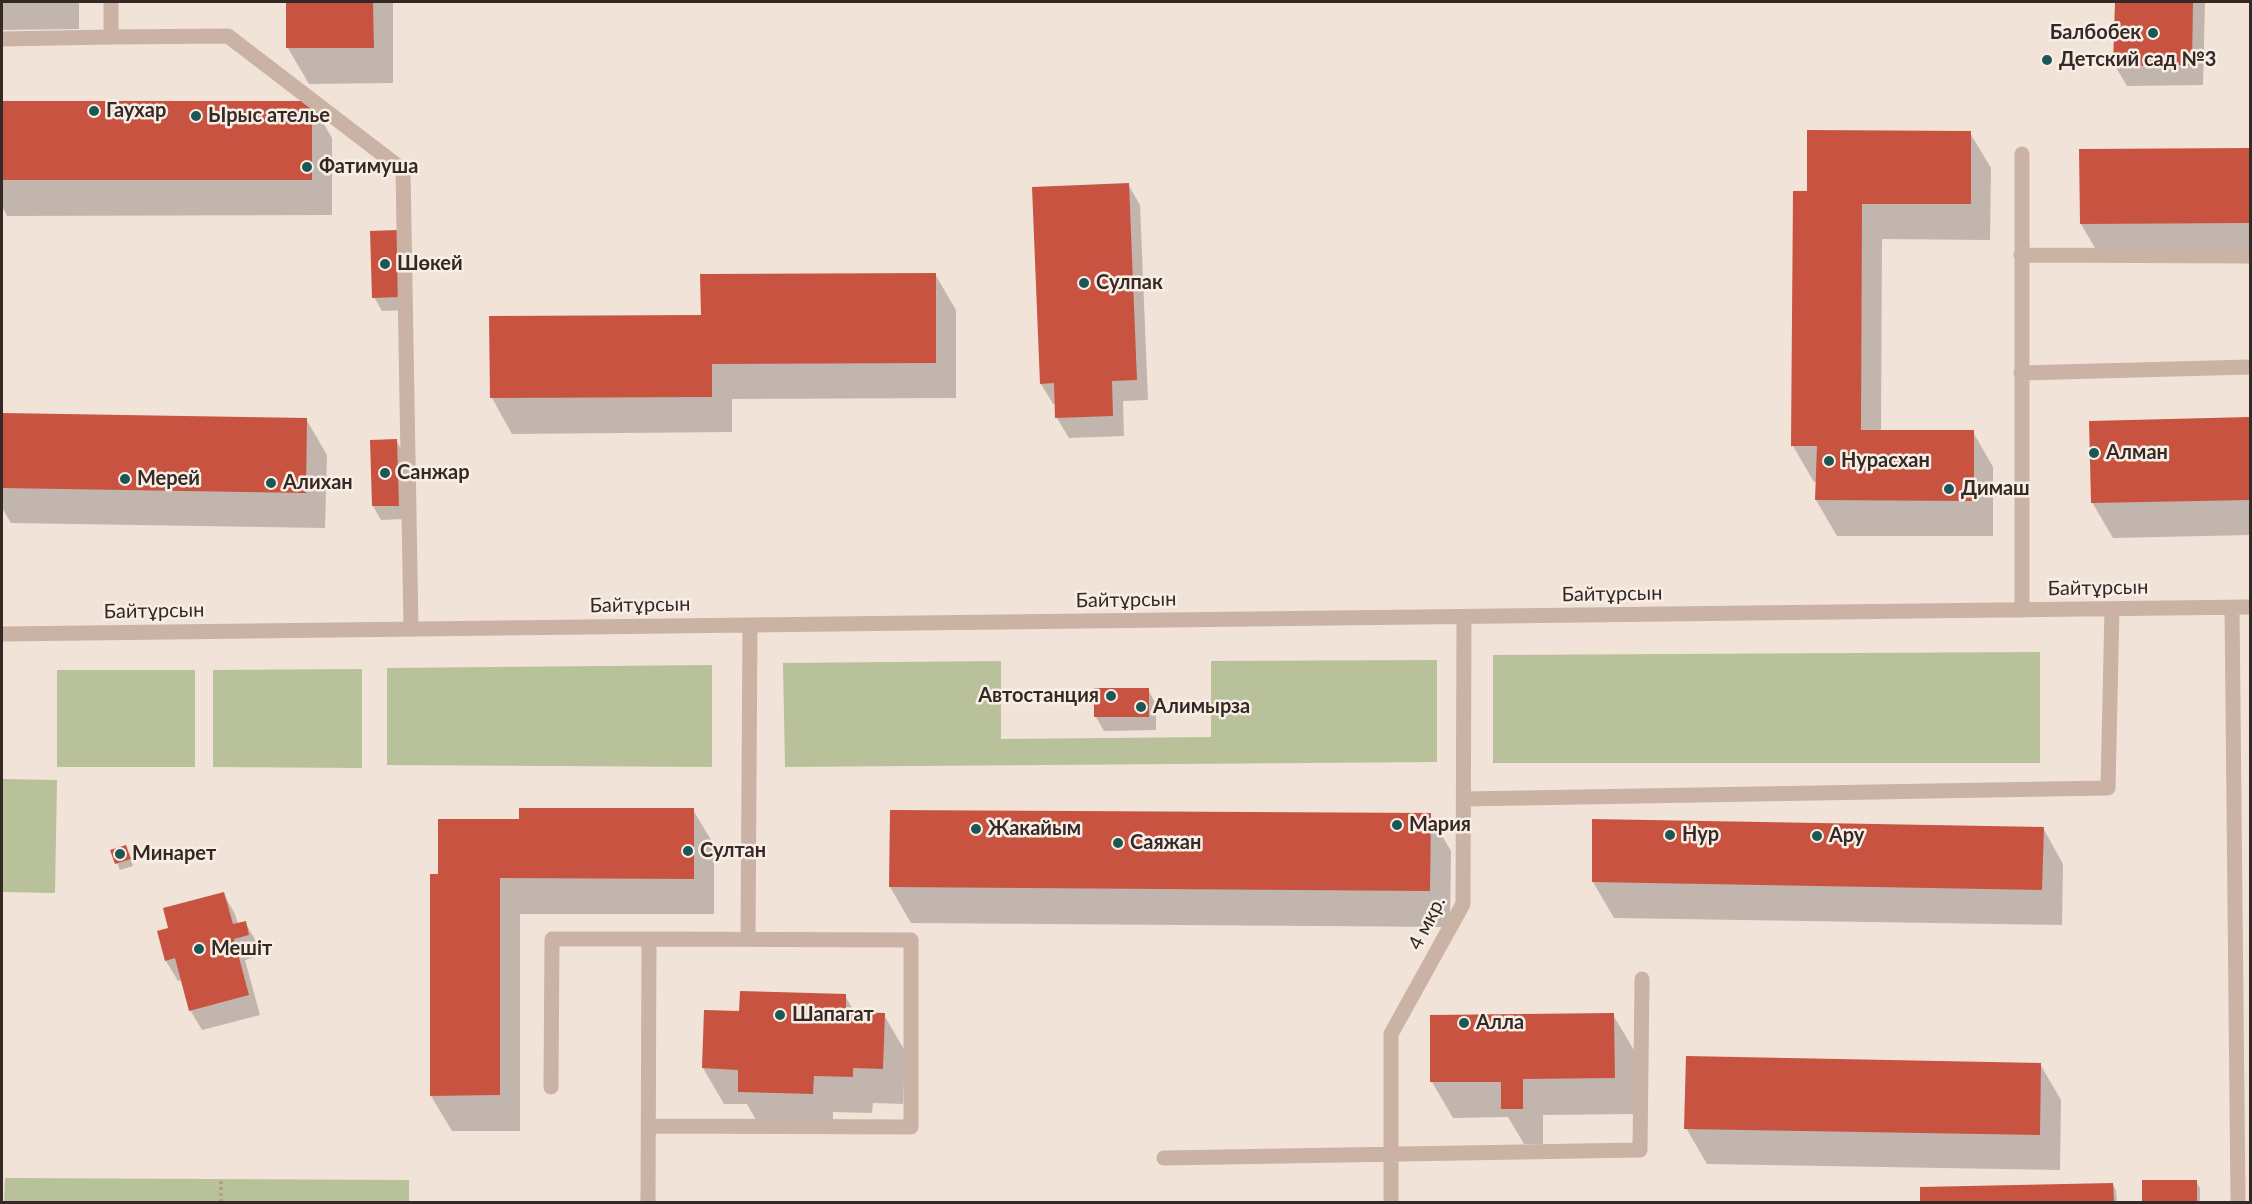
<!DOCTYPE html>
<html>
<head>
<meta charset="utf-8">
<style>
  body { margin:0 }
  #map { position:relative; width:2252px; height:1204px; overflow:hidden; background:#f2e3d9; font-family:Lato,sans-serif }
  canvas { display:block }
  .frame { position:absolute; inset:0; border:3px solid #352926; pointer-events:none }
</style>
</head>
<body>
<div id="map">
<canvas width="2252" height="1204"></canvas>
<div class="frame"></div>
</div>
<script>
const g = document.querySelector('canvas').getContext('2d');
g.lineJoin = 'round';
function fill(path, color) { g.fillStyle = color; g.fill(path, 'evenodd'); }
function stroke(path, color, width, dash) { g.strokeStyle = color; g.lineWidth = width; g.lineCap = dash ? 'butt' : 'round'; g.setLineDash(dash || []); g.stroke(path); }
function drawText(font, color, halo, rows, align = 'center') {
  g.font = font + ' Lato,sans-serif'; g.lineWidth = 5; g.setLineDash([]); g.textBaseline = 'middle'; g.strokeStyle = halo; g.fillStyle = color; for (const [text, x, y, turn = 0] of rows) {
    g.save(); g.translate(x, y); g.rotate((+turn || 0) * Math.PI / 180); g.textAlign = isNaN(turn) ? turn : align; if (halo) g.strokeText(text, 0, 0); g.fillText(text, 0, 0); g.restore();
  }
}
const green = new Path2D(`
  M2040 652V763H1493V655Z
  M1437 660V762L785 767 783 663 1001 661V739L1211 737V661Z
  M712 665V767L387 765V668Z
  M362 669V768L213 767V670Z
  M57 670H195V767H57Z
  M2 779 57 780 55 893 2 892Z
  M5 1178 409 1180V1202H4Z`);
const shadow = new Path2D(`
  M2 2H79V29L2 30Z
  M287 2H393V83L309 84 288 48Z
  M2116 2H2205L2203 85 2127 86 2115 66Z
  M311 102 332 138V215L7 216 2 206V103Z
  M1970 133 1991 168 1990 240 1882 239 1881 431 1973 432 1993 467V536H1837L1816 500 1817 482H1814L1793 446 1794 192H1808Z
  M2250 149V258L2102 260 2081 224 2080 151Z
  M1128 184 1140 205 1148 400 1123 401 1124 436 1069 438 1057 418 1056 404H1053L1041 384Z
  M372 232 406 310 382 311 374 297Z
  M935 274 956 310V398L732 399V432L512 434 492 398 703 317Z
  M2 415 306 419 327 455 325 528 11 523 2 508Z
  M2250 419V535L2113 538 2092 502 2090 422Z
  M396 440 404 454 406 519 381 520 373 506Z
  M1148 690 1156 704V730L1104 731 1096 717Z
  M693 810 714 845V914H520V1131H452L431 1096 440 876 521 820Z
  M1430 815 1451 851 1450 927 911 923 890 887Z
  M1594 820 2043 828 2063 864 2062 925 1614 918 1593 882Z
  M112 851 129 853 133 866 120 870Z
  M223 893 235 914 238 924 245 922 257 943 260 956 245 960 260 1015 202 1030 190 1010 182 980 178 981 166 961 170 929Z
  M845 996 856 1014 884 1015 905 1051 903 1104 873 1103 872 1113 833 1112V1129L760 1127 747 1104H724L703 1068 740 1013Z
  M1613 1015 1634 1050V1114L1543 1115V1144H1524L1508 1117 1453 1118 1432 1082 1431 1017Z
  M2040 1064 2061 1100 2060 1170 1707 1164 1686 1128Z
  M2143 1181H2196L2200 1188V1202H2143Z
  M2113 1184 2116 1191 2117 1202H1922L1921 1189Z`);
const building = new Path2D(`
  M286 2H373L374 48H286Z
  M2115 2H2193L2192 65 2113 66Z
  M2 101H312V180H2Z
  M1807 130 1971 131V204H1862L1861 430H1974V501L1815 500 1817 446H1791L1793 191H1807Z
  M2250 148V223L2080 224 2079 149Z
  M1129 183 1137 380 1112 381 1113 416 1055 418 1054 383 1040 384 1032 187Z
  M398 230 399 297 372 298 370 231Z
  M936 273V363L712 364V397L490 398 489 316 701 315 700 274Z
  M2 413 307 418 306 493 2 488Z
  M2250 417V500L2091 503 2089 421Z
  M397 439 399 506H372L370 440Z
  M1094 688H1149V717H1094Z
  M519 808H694V879L500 878V1095L430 1096V874H438V819H519Z
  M890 810 1431 813 1430 891 889 887Z
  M1592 819 2044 827 2042 890 1592 882Z
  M126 845 131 859 115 864 110 850Z
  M224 892 233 924 246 921 249 935 234 939 249 995 189 1011 175 958 165 961 157 931 168 928 163 908Z
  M740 991 846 994V1012L885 1013 883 1069 853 1068V1077L814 1076 813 1094 738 1092V1070L702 1068 704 1010 739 1011Z
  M1614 1013 1615 1078 1523 1079V1109H1501V1082H1430V1015Z
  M1686 1056 2041 1063 2040 1135 1684 1129Z
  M2142 1180H2197V1202H2142Z
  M2113 1183 2114 1202H1920V1187Z`);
const path = new Path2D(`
  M221 1202V1180`);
const minor = new Path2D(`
  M111 37 228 36 403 170 411 629
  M2 39 111 37V2
  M2022 154V610
  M2021 255 2250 256
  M2021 373 2250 367
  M2232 607 2238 1202
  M2 634 2250 607
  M1464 799 2108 788 2112 609
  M748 939 750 625
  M551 1087 552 939H649
  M1164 1158 1640 1150 1642 979
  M648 1202 649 939 911 940V1127L649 1126
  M1391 1202V1034L1463 904 1464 617`);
const markers = [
  [2153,33,6,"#1b5755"],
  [2047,60,6,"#1b5755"],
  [94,111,6,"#1b5755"],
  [196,116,6,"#1b5755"],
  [307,167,6,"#1b5755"],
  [385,264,6,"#1b5755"],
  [1084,283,6,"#1b5755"],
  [2094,453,6,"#1b5755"],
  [1829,461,6,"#1b5755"],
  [385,473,6,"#1b5755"],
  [125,479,6,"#1b5755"],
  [271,483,6,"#1b5755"],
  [1949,489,6,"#1b5755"],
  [1111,696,6,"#1b5755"],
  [1141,707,6,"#1b5755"],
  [1397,825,6,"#1b5755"],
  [976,829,6,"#1b5755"],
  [1670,835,6,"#1b5755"],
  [1817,836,6,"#1b5755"],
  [1118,843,6,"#1b5755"],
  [688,851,6,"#1b5755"],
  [120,854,6,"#1b5755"],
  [199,949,6,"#1b5755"],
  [780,1015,6,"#1b5755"],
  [1464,1023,6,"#1b5755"]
];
const poiNames = [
  ["Балбобек",2141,33,"right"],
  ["Детский сад №3",2059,60],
  ["Гаухар",106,111],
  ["Ырыс ателье",208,116],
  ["Фатимуша",319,167],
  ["Шөкей",397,264],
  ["Сулпак",1096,283],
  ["Алман",2106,453],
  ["Нурасхан",1841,461],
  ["Санжар",397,473],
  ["Мерей",137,479],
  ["Алихан",283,483],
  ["Димаш",1961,489],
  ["Автостанция",1099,696,"right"],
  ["Алимырза",1153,707],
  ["Мария",1409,825],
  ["Жакайым",988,829],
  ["Нур",1682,835],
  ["Ару",1829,836],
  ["Саяжан",1130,843],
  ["Султан",700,851],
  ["Минарет",132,854],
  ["Мешіт",211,949],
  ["Шапагат",792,1015],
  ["Алла",1476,1023]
];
const streetNames = [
  ["Байтұрсын",2098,588,-1],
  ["Байтұрсын",1612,594,-1],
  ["Байтұрсын",1126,600,-1],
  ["Байтұрсын",640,605,-1],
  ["Байтұрсын",154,611,-1],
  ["4 мкр.",1427,923,-63]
];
fill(green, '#b8c199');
fill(shadow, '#0003');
fill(building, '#c85340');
stroke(path, '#b69b8f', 4, [3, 3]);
stroke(minor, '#cab2a5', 15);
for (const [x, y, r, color] of markers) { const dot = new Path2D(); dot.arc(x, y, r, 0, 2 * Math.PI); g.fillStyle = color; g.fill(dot); stroke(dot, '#f9eee5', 2); }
drawText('bold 20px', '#352926', '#f9eee5', poiNames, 'left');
drawText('20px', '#352926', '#f9eee5', streetNames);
</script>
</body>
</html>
